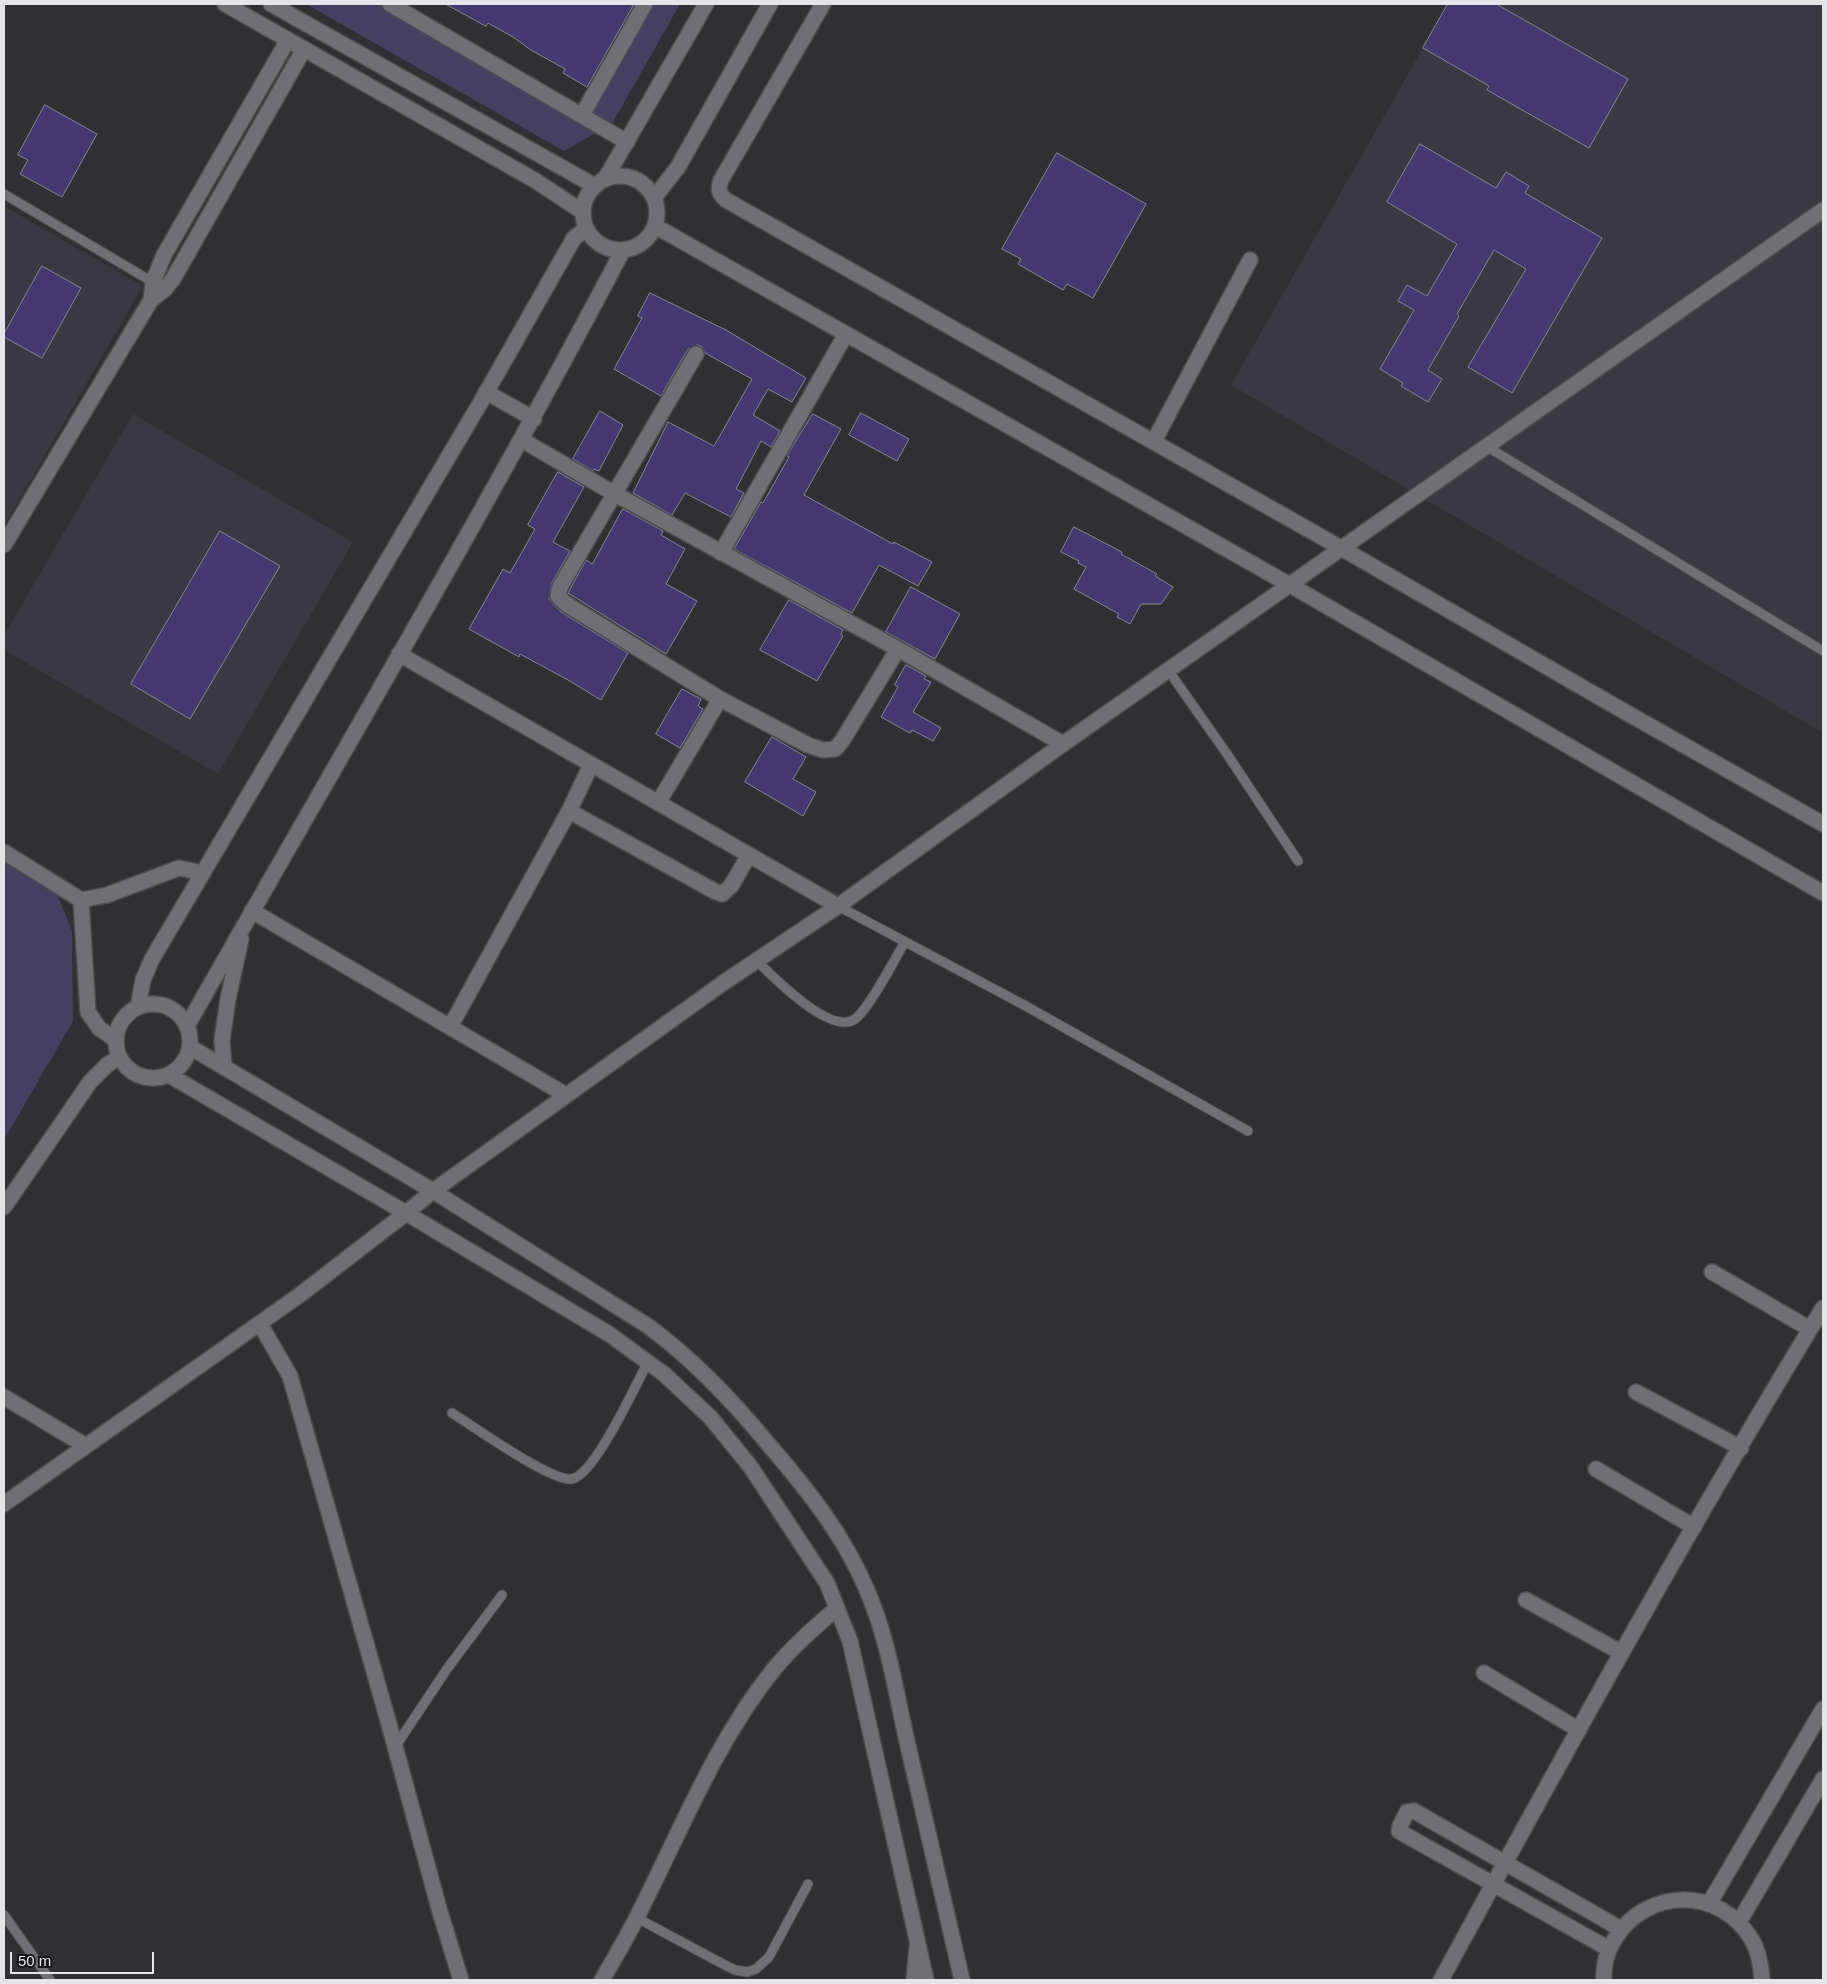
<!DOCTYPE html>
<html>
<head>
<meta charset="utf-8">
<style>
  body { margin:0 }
  #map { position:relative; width:1827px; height:1984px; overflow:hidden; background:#2f2f34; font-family:Arial,sans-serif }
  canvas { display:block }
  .frame { position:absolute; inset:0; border:5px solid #e5e4e8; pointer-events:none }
  .scale { position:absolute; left:10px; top:1952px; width:144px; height:22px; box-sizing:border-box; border:2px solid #e5e4e8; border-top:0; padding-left:6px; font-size:15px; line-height:18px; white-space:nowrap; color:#e5e4e8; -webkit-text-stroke:4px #17171a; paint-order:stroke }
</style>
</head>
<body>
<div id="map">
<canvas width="1827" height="1984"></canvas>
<div class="frame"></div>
<div class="scale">50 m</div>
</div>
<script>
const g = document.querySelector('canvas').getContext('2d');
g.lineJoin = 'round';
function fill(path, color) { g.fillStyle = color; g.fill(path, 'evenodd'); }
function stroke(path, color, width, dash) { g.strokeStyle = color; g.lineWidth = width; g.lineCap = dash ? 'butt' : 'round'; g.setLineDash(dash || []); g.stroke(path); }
const built = new Path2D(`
  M1448 4H1823V733L1231 385Z
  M4 206 143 286 4 526Z
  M133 414 353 542 218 774 4 650V635Z`);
const green = new Path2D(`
  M306 4H380L588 120 654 4H680L609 129 594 134 564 151Z
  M4 862 56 892 72 931 73 1021 4 1140Z`);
const building = new Path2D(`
  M446 4H634L587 87 563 73 565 69 531 50 513 37 488 23 486 26Z
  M1448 4H1496L1628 79 1589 148 1487 90 1489 86 1423 48Z
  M45 105 97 134 62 197 20 174 28 160 18 155Z
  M1420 144 1496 188 1506 172 1529 186 1525 193 1602 238 1512 393 1468 367 1526 269 1494 250 1457 314 1459 316 1428 370 1442 379 1428 402 1401 386 1403 383 1380 369 1414 310 1398 301 1407 285 1427 296 1457 244 1387 202Z
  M1057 153 1146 204 1093 298 1067 284 1063 290 1018 264 1021 259 1002 249Z
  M42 266 81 288 42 358 4 337V334Z
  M650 293 726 330 806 378 792 402 768 389 753 415 780 431 771 447 761 441 736 489 744 493 731 517 685 493 672 515 633 493 668 422 714 446 752 379 705 353 701 346 697 345 688 349 661 396 614 369 642 318 638 316Z
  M600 411 623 425 599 471 594 469 593 471 573 459Z
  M861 413 909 439 897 461 849 435Z
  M813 414 841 429 804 495 893 544 894 542 932 562 918 586 879 565 852 613 734 549 761 502 763 503 789 457 787 456Z
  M558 472 584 487 553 542 570 551 552 583 549 599 561 612 628 653 601 700 568 680 520 654 519 657 469 629 503 569 510 573 535 529 528 525Z
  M623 509 663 531 661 535 685 549 666 584 697 601 666 654 568 593 586 560 592 564Z
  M1074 527 1122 552 1121 554 1157 574 1155 576 1173 587 1161 604H1141L1130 624 1117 617 1119 614 1074 589 1086 567 1078 563 1079 561 1061 552Z
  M220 531 280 566 190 719 131 684Z
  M911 587 960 614 935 659 886 632Z
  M789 600 843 630 841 634 843 636 817 681 760 650Z
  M906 665 926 676 924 679 931 682 913 712 941 728 933 741 912 730 910 733 881 717 898 687 895 685Z
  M682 689 701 699 698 706 703 709 680 748 656 734Z
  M772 737 806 757 793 779 816 792 803 816 745 782Z`);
const lane = new Path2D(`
  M4 194 156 284
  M1486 446 1823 651
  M1168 670 1227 754 1298 861
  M838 906 1024 1005 1248 1131
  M756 960C772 976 831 1036 855 1019 869 1009 894 960 905 942
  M452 1413C473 1426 550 1481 571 1479 594 1477 636 1384 648 1362
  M395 1747 447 1669 502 1595
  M4 1915 50 1980
  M637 1918 721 1963 735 1970 747 1972 756 1969 769 1957 808 1884`);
const street = new Path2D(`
  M390 4 627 142
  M823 4 721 180C718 189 718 193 726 200L1341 548 1613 705 1823 824
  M582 115 645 4
  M151 300 153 282 164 255 288 40
  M696 354 560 587 558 596 566 604 720 699 808 745 823 750 835 749 842 741 898 649
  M522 440 615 494 898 649 1063 744
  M1154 441 1250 260
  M4 545 151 300 165 289 173 279 304 49
  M721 553 846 334
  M399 654 838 906
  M658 803 720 699
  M569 811 716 892 722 894 731 886 749 855
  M4 852 81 900 107 895 179 868 203 873
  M81 900 88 1012 99 1028 116 1040
  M252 911 566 1095
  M450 1027 569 811 591 765
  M1712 1272 1810 1329
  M260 1324 290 1376 387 1717 440 1912 461 1980
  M1636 1392 1741 1448
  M4 1397 86 1446
  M1596 1469 1694 1527
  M4 1504 301 1294 406 1213
  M1526 1600 1622 1653
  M1484 1673 1579 1730
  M1709 1904 1823 1709
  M1739 1922 1823 1779
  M1609 1949 1402 1833 1399 1831 1400 1826 1407 1812 1414 1811 1621 1929
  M602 1980C615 1957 629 1934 640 1911 682 1828 716 1741 774 1669 793 1646 815 1627 837 1608
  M914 1980 917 1947
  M1441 1980C1564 1754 1689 1528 1823 1308
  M1604 1980C1603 1967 1607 1952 1614 1940 1646 1887 1720 1886 1752 1940 1759 1952 1761 1966 1762 1980`);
const secondary = new Path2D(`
  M225 4 536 181 583 212
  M271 4 595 186
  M583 213a37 37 0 1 1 74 0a37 37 0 1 1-74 0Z
  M605 179 706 4
  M654 198 678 167 770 4
  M655 226 1290 585 1823 893
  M486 392 534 419
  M116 1041a37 37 0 1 1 74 0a37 37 0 1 1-74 0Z
  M138 1007 143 980 152 959 482 400 574 238 586 229
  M187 1026C333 768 485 513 623 250
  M190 1047 433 1191 648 1326C694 1360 733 1401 769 1445 807 1489 843 1534 866 1588 887 1635 895 1687 906 1737 925 1818 944 1899 962 1980
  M224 1067 222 1040 228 999 241 939
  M169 1075 406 1213 609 1334 664 1374 710 1417 750 1466 827 1583 850 1641 926 1980
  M4 1207 90 1082 107 1065 119 1057
  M406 1213 433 1191 723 983 838 906 1063 744 1823 210`);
fill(built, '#393843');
fill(green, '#453f62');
fill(building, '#443870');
stroke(building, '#88878e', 1);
stroke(lane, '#4d4c51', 11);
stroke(street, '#4d4c51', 18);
stroke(secondary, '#4d4c51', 18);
stroke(lane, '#6f6f75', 9);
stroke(street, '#6f6f75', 15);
stroke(secondary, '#6f6f75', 15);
</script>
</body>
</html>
